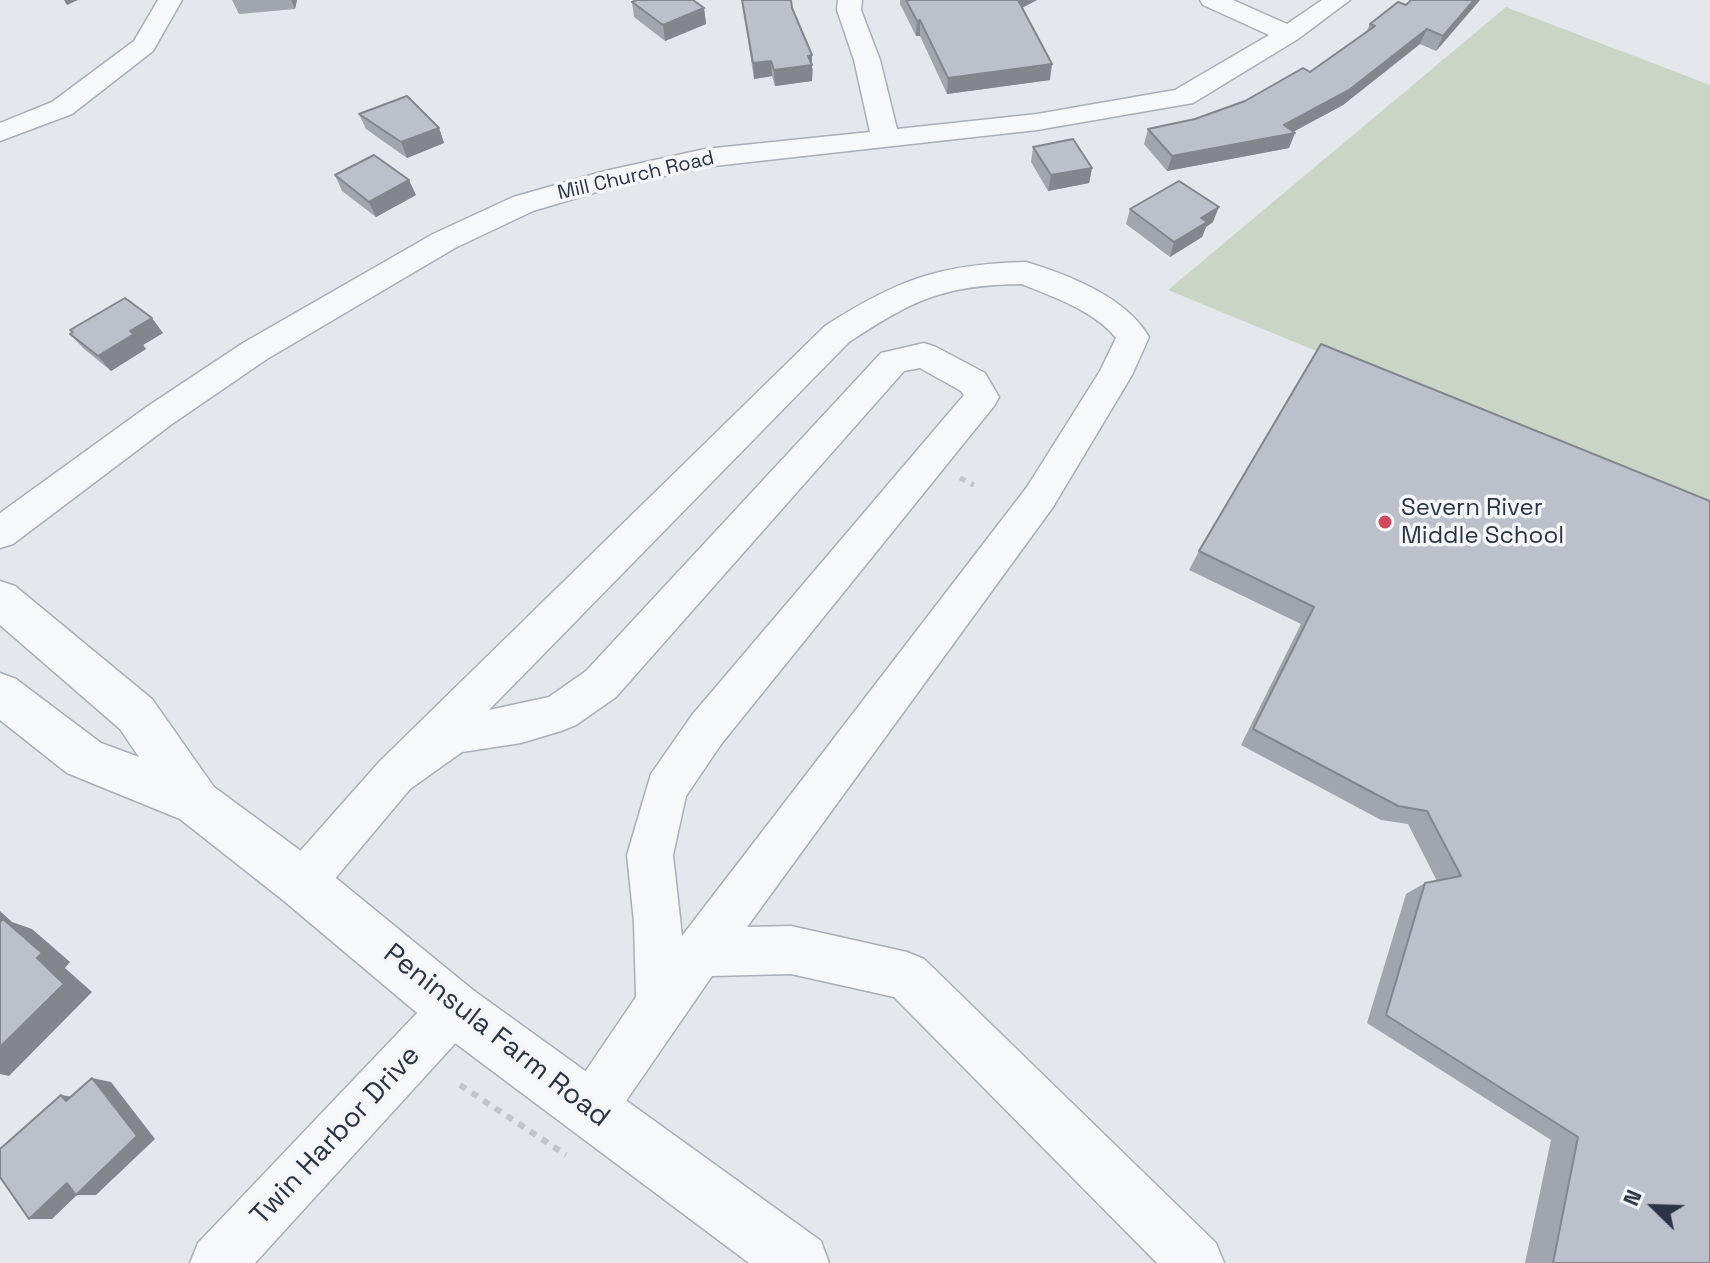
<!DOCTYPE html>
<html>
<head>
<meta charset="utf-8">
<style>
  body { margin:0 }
  #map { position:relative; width:1710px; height:1263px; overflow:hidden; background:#e4e7ec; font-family:"Space Grotesk",sans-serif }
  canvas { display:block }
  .north { position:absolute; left:1614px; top:1167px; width:80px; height:80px; -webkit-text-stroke:6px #f4f6f9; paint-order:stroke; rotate:293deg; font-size:22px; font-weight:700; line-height:32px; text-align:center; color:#2b3445 }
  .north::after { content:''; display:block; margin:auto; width:28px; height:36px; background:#2b3445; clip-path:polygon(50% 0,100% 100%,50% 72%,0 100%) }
</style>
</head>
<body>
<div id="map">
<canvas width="1710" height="1263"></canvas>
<div class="north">N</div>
</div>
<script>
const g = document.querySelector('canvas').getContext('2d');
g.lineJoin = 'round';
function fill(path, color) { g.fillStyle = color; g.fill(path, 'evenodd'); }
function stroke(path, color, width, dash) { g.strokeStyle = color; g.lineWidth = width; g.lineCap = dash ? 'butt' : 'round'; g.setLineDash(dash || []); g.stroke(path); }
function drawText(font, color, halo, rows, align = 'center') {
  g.font = font + ' "Space Grotesk",sans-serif'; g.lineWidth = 7; g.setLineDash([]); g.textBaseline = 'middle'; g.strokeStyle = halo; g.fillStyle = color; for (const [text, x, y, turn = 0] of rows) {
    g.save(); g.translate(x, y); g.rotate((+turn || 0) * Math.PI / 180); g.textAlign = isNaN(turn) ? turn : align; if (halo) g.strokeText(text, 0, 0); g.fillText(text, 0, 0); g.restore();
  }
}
const green = new Path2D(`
  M1506 7 1710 85V513L1168 290Z`);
const pathFar1 = new Path2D(`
  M960 478 974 485`);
const path = new Path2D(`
  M460 1085 566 1155`);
const minor = new Path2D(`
  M158 0H182L153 51 72 114 0 141V123L52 102 134 41Z
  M838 0H862L861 10 880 60 897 129 1037 114 1175 90 1269 35 1203 5 1200 0H1233L1287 24 1322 0H1350L1298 39 1193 103 1037 130 705 167 610 188 533 211 455 248 267 359 172 424 13 544 0 548V513L148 406 243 343 433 234 513 197 605 171 705 149 870 132 854 60 837 10Z
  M1026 262C1069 275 1126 297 1149 337L1132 375 1053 507 747 927 791 926 907 952 924 959 1216 1243 1224 1263H1157L894 997 791 974 712 976 608 1127 590 1135 572 1127 564 1109 572 1091 636 997 634 922 627 855 651 774 692 715 964 395 961 391 920 368 904 371 616 697 576 725 561 731 521 743 462 752 410 789 318 899 302 906 286 899 279 883 286 867 380 761 825 326C897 280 940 264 1026 262ZM1022 284C1053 297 1095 311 1116 338L1100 371 1027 487 682 936 673 855 686 796 722 743 994 406 999 397 985 373 936 347 924 343 881 353 586 671 549 697 489 710 849 342C913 300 943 285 1022 284Z
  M454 984 471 992 479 1009 471 1026 255 1263H190L198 1243 437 992Z`);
const tertiary = new Path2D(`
  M0 581 15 586 152 699 214 787 320 865 473 990 821 1241 829 1263H749L435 1028 284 901 180 819 67 773 0 720V673L16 679 101 743 139 757 120 729 0 625Z`);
const wall = new Path2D(`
  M232 0H297L295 9 239 14Z
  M742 0 792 8 813 70 812 81 775 86 772 76 754 79Z
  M900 0H1037L1022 8 1050 80 947 94 920 36H916L900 4Z
  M1411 0H1480L1436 51 1420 44 1343 105 1293 132 1289 148 1167 171 1144 144 1148 129 1195 119 1245 101 1310 72 1366 32 1370 24 1406 5Z
  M632 2 704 8 706 24 665 41 634 17Z
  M359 114 439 128 444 143 407 158 366 129Z
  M1033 147 1092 168 1089 183 1048 191 1031 162Z
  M335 175 416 195 376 217 342 191Z
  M1130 209 1213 222 1206 227 1202 237 1170 257 1126 224Z
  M163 333 143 345 146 349 111 371 83 348 70 334Z
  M1321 344 1710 1263H1525L1551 1140 1367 1023 1406 894 1425 883 1437 881 1408 824 1381 820 1241 745 1301 624 1189 570 1199 551Z`);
const shadedWall = new Path2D(`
  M64 0H78L67 5Z
  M291 0H297L295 9Z
  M1016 0H1037L1014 12Z
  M1474 0H1480L1436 51 1443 36Z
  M704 8 706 24 665 41 663 25Z
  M920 20V36H916L917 21Z
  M1427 29 1420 44 1343 105 1289 134 1295 133 1289 148 1167 171 1172 156 1284 125Z
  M812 55V81L775 86 774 70Z
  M771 61 772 76 754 79 753 63Z
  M1052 64 1050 80 947 94 948 78Z
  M439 128 444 143 407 158 401 142Z
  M1092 168 1089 183 1048 191 1051 175Z
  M409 180 416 195 376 217 369 202Z
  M1219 207 1213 222 1206 227 1202 237 1170 257 1174 242 1201 218Z
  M152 318 163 333 143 345 146 349 111 371 98 356 130 331Z
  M0 911 12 922 32 929 54 948 70 962 65 968 92 992 9 1076 0 1074Z
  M92 1078 111 1082 155 1139 96 1195H77L52 1219H29Z
  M61 1095 81 1098 66 1101Z`);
const building = new Path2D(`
  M637 0H693L704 8 663 25 632 2Z
  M742 0H791L792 8 812 55 808 56 812 65 774 70 771 61 753 63Z
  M906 0H1018L1052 64 948 78 920 20 917 21Z
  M1411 0H1474L1443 36 1427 29 1349 90 1284 125 1295 133 1172 156 1148 129 1195 119 1245 101 1303 68 1310 72 1375 26 1370 24 1398 2 1406 5Z
  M407 96 439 128 401 142 359 114Z
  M1073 139 1092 168 1051 175 1033 147Z
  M374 155 409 180 369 202 335 175Z
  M1179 181 1219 207 1201 218 1207 222 1174 242 1130 209Z
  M125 298 152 318 130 331 134 334 98 356 70 334 73 332 70 330Z
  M1321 344 1710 501V1263H1553L1578 1137 1386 1015 1425 883 1461 876 1427 811 1398 806 1253 729 1314 607 1199 551Z
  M3 919 42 953 37 958 64 984 0 1047V922Z
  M92 1078 137 1136 76 1195 67 1183 29 1219 0 1177V1149L61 1095 66 1101Z`);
const markers = [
  [1385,522,8,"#d1495b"]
];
const farStreetnames = [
  ["Mill Church Road",636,176,-13]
];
const poiNames = [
  ["Severn River",1401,508],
  ["Middle School",1401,536]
];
const nearStreetnames = [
  ["Peninsula Farm Road",496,1036,38],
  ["Twin Harbor Drive",336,1136,-47]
];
fill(green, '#c9d6c5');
stroke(minor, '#a9aeb7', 3);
stroke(tertiary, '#a9aeb7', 3);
stroke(pathFar1, '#c2c5cb', 5, [6, 6]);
stroke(path, '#c2c5cb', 6, [7, 7]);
fill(minor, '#f7f8fa');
fill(tertiary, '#f7f8fa');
fill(wall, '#a1a5ae');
fill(shadedWall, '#83868d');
fill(building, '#bbc0ca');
stroke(building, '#83868d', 2);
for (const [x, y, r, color] of markers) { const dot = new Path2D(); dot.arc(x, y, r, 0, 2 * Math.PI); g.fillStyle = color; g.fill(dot); stroke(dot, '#f4f6f9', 3); }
drawText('20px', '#2b3445', '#f4f6f9', farStreetnames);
drawText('24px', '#2b3445', '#f4f6f9', poiNames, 'left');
drawText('28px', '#2b3445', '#f4f6f9', nearStreetnames);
</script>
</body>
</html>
